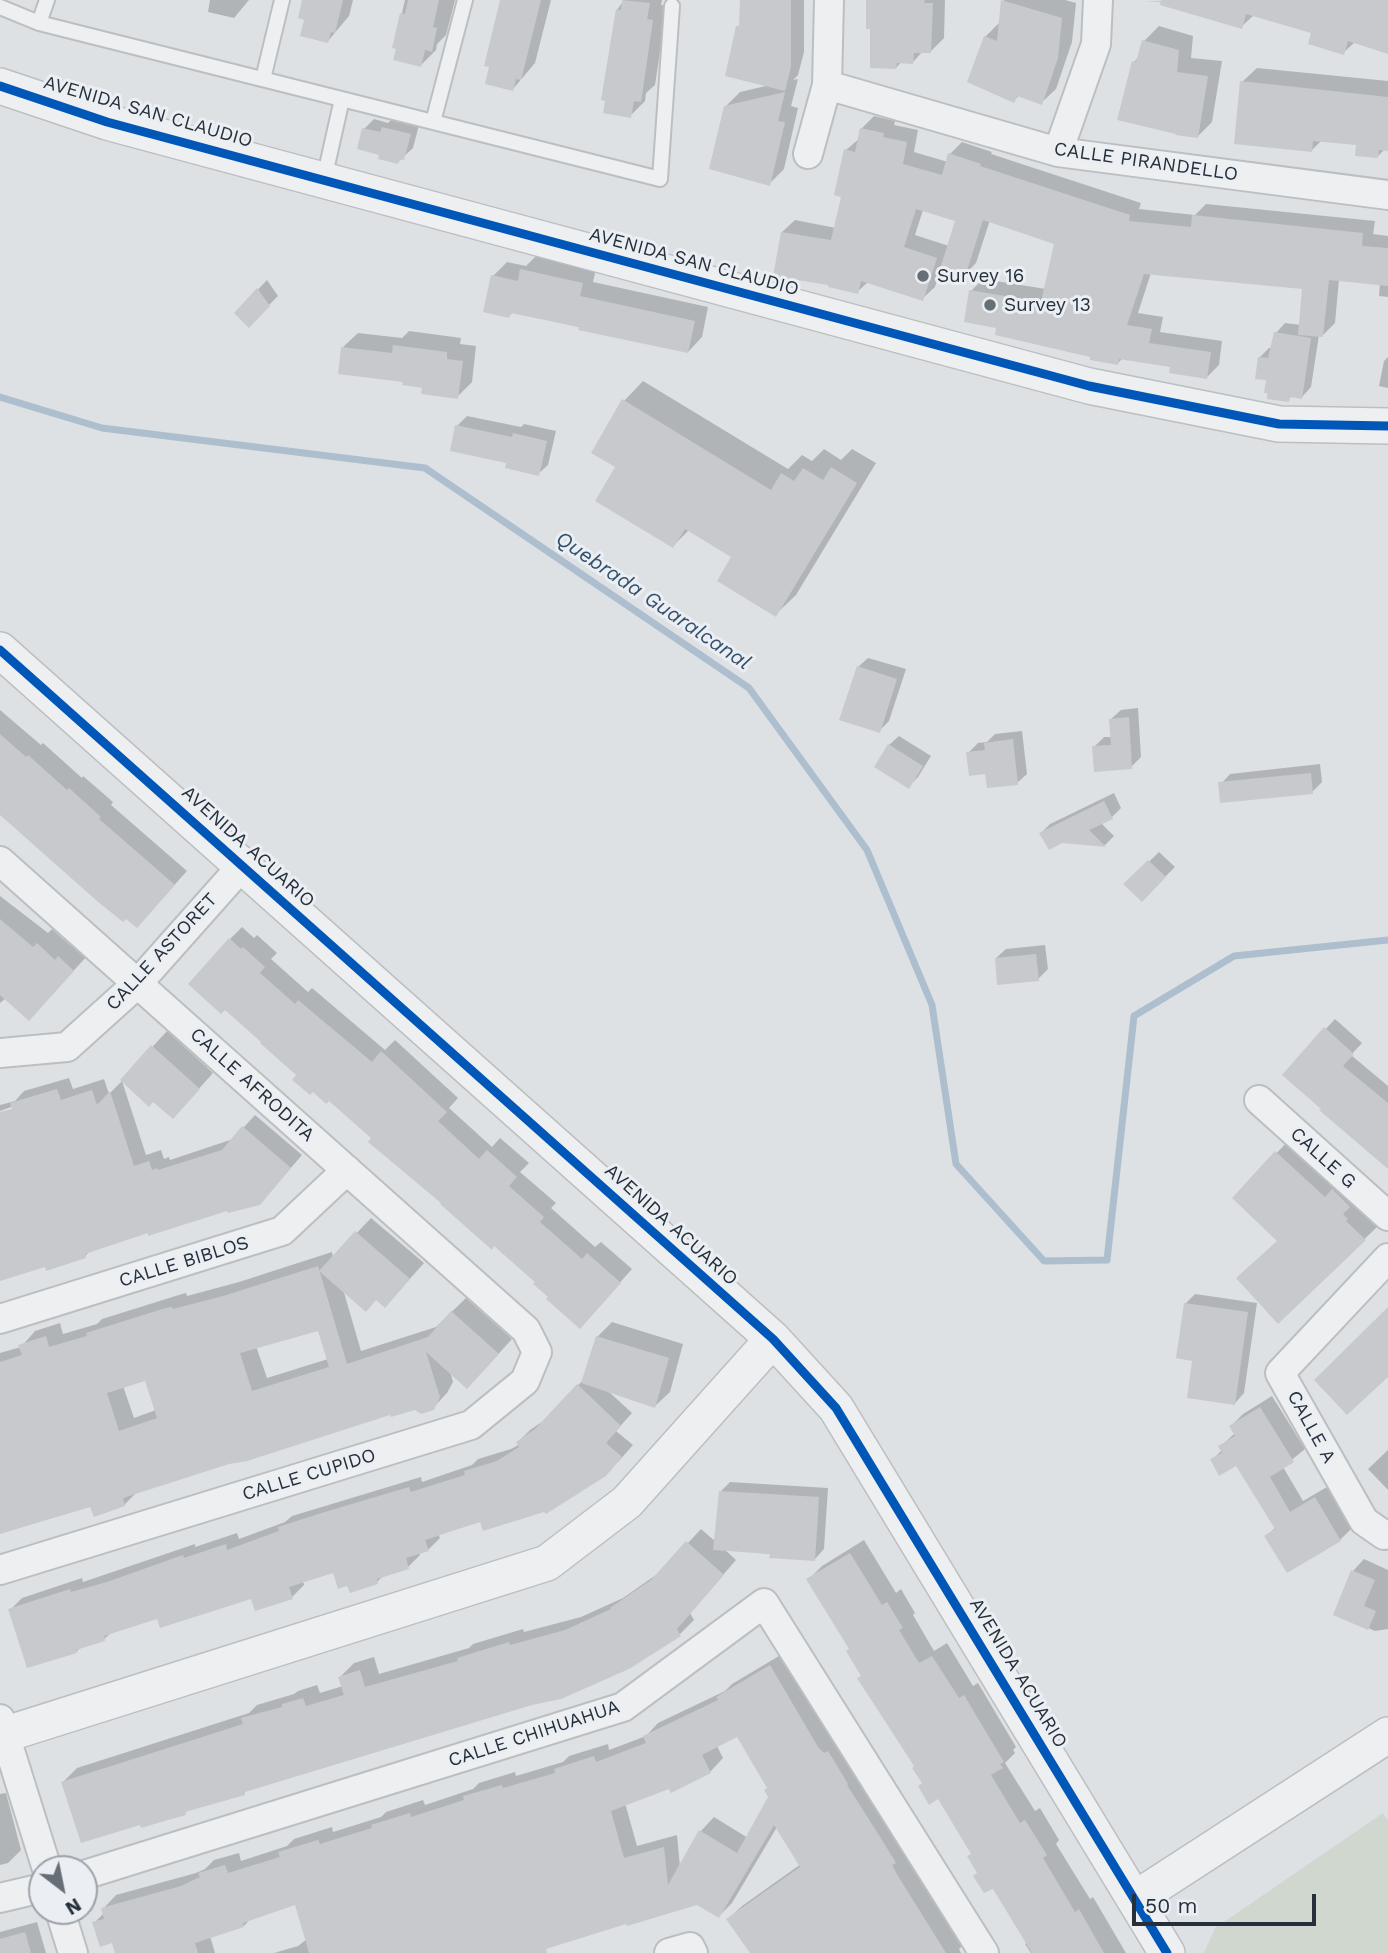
<!DOCTYPE html>
<html>
<head>
<meta charset="utf-8">
<style>
  body { margin:0 }
  #map { position:relative; width:1388px; height:1953px; overflow:hidden; background:#dee1e4; font-family:"Work Sans",sans-serif }
  canvas { display:block }
  .north { position:absolute; left:28px; top:1855px; width:70px; height:70px; box-sizing:border-box; background:#ebeff3; border:2px solid #9ca3a9; border-radius:50%; rotate:148deg; font-size:19px; font-weight:700; line-height:28px; text-align:center; color:#26303b }
  .north::after { content:''; display:block; margin:auto; width:24px; height:32px; background:#666e76; clip-path:polygon(50% 0,100% 100%,50% 72%,0 100%) }
  .scale { position:absolute; left:1132px; top:1894px; width:184px; height:32px; box-sizing:border-box; border:4px solid #26303b; border-top:0; padding-left:9px; font-size:21px; line-height:24px; white-space:nowrap; color:#26303b; -webkit-text-stroke:5px #ebeff3; paint-order:stroke }
</style>
</head>
<body>
<div id="map">
<canvas width="1388" height="1953"></canvas>
<div class="north">N</div>
<div class="scale">50 m</div>
</div>
<script>
const g = document.querySelector('canvas').getContext('2d');
g.lineJoin = 'round';
function fill(path, color) { g.fillStyle = color; g.fill(path, 'evenodd'); }
function stroke(path, color, width, dash) { g.strokeStyle = color; g.lineWidth = width; g.lineCap = dash ? 'butt' : 'round'; g.setLineDash(dash || []); g.stroke(path); }
function drawText(font, color, halo, rows, align = 'center') {
  g.font = font + ' "Work Sans",sans-serif'; g.lineWidth = 6; g.setLineDash([]); g.textBaseline = 'middle'; g.strokeStyle = halo; g.fillStyle = color; for (const [text, x, y, turn = 0] of rows) {
    g.save(); g.translate(x, y); g.rotate((+turn || 0) * Math.PI / 180); g.textAlign = isNaN(turn) ? turn : align; if (halo) g.strokeText(text, 0, 0); g.fillText(text, 0, 0); g.restore();
  }
}
const green = new Path2D(`
  M1383 1813 1388 1821V1953H1204L1215 1928Z`);
const shadow = new Path2D(`
  M210 0H249L234 18 208 12Z
  M304 0H353L349 16 328 41 306 18Z
  M405 0H455L446 35 437 44 436 50 421 65 394 47Z
  M502 0H551L535 63 513 89Z
  M624 0H662L661 5 667 6 655 85 646 93 645 101 630 116 617 10Z
  M742 0H804V52L798 75 793 80 798 79 791 106 798 108 784 169 769 184 725 107 740 92 770 85 738 27 741 24Z
  M870 0H945L944 38 930 52 923 51 913 62 902 61 896 68Z
  M1004 0H1065L1076 3 1072 42 1056 89 1041 103 1019 95 1014 101 985 37 1001 21Z
  M1388 0V52L1355 42 1343 53 1313 32 1254 15 1241 27 1198 3 1144 1Z
  M1159 26 1193 36 1191 58 1222 61 1212 122 1198 136 1134 62 1139 56 1144 41Z
  M1257 68 1388 81V149H1385L1377 157 1358 143 1322 140 1312 150 1242 82Z
  M874 116 895 121 894 125 918 130 914 152 948 162 950 154 962 142 992 152 991 154 1141 203 1139 209 1195 215 1206 204 1375 221 1373 234 1388 236V297L1379 296 1380 283 1339 279 1335 323 1323 335H1319L1311 387 1302 397 1292 396 1288 400 1268 379 1259 358 1269 348H1272L1276 333 1285 323 1301 325 1304 288 1151 273 1138 313 1163 317 1160 332 1222 341 1219 365 1207 377 1172 366 1123 358 1118 363 998 327 971 291 983 279 1046 289 1056 243 990 220 976 263 964 275 941 268 935 287 922 299 868 282 857 292 782 232 795 220 836 228 843 195 846 150 860 138 862 128ZM923 210 957 220 949 246 915 235Z
  M393 118 419 125 413 148 398 162 381 154 364 129 374 119 388 123Z
  M536 256 596 269 593 282 708 307 702 337 688 352 513 312 509 316 493 276 507 262 526 266Z
  M267 280 278 296 249 325 236 313Z
  M409 331 461 338 460 344 476 346 472 382 457 397 423 386 343 347 358 333 402 338Z
  M1388 357V388L1379 386 1384 361Z
  M643 381 788 469 802 455 812 461 824 449 841 460 852 449 876 463 796 595 776 614 734 557 689 530 673 546 617 467 624 401Z
  M467 416 521 427 524 424 556 431 548 465 538 474 509 461 457 426Z
  M868 658 906 669 889 721 879 731 858 667Z
  M1138 708 1141 757 1131 767 1094 747 1104 737H1112L1111 719 1121 710Z
  M0 710 41 745 43 743 82 778 83 776 113 802 111 805 187 871 150 912 0 813Z
  M1022 731 1027 774 1017 783 987 772 968 753 978 743 987 742 995 734Z
  M899 736 931 756 918 777 908 787 889 745Z
  M1320 764 1322 782 1312 792 1221 784 1230 774Z
  M1114 793 1121 808 1112 817 1101 823 1114 836 1105 845 1062 841 1041 833 1050 824Z
  M1159 852 1175 867 1142 900 1126 884Z
  M0 896 48 933 52 929 71 946 74 943 88 955 43 1004 6 998 0 1003Z
  M242 927 254 938 257 935 277 953 271 959 308 992 312 988 385 1050 395 1040 458 1098 449 1108 492 1147 500 1138 529 1163 520 1172 556 1203 551 1208 595 1247 601 1242 632 1269 592 1314 551 1296 373 1138 299 1075 230 939Z
  M1045 945 1048 969 1038 979 996 958 1006 949Z
  M1335 1019 1362 1043 1351 1055 1388 1086V1167L1284 1074Z
  M167 1031 213 1073 187 1102 154 1100 122 1080Z
  M69 1078 73 1089 104 1079 109 1094 122 1081 146 1155 161 1150 164 1159 169 1157 170 1160 233 1139 255 1115 302 1155 271 1191 228 1208 92 1249 85 1256 46 1264 0 1280V1114L20 1108 19 1104 0 1111V1105L15 1101 24 1091Z
  M1289 1140 1359 1205 1357 1208 1377 1227 1278 1322 1279 1240 1234 1198Z
  M371 1218 424 1263 399 1291 377 1298 343 1289 361 1351 436 1327 466 1298 512 1339 482 1372 450 1371 453 1382 447 1393 433 1408H415L390 1413 228 1462 137 1492 124 1505 92 1504 0 1530V1353L21 1347 35 1331 60 1323 63 1334 97 1324 102 1319 182 1294 186 1293 187 1296 239 1282 332 1252 333 1258ZM319 1329 328 1359 267 1378 256 1346ZM146 1379 156 1410 134 1418 123 1386Z
  M1195 1294 1257 1303 1244 1393 1235 1403 1194 1359 1185 1304Z
  M612 1322 683 1344 670 1392 655 1406 608 1391 632 1413 616 1431 633 1445 618 1462 545 1510 481 1520 438 1534 440 1538 428 1550 419 1552 420 1555 408 1567 384 1575 377 1582 348 1584 334 1571 303 1581 304 1585 292 1597H252L158 1617 112 1632 104 1639 81 1647 76 1652 10 1610 22 1598 82 1578 83 1582 195 1544V1547L237 1533 239 1539 285 1522 292 1516 421 1477 422 1482 472 1465 478 1459 511 1449 520 1444 518 1442 530 1430 546 1419 584 1379 597 1337Z
  M1272 1396 1305 1449 1283 1467 1303 1501 1327 1487 1352 1528 1340 1540 1266 1536 1276 1527 1236 1463 1212 1460 1222 1450 1220 1447 1235 1433 1231 1426 1243 1414Z
  M1388 1450V1490L1368 1469Z
  M730 1482 828 1488 824 1549 815 1559 724 1549 736 1560 690 1613 694 1620 680 1634 628 1668 532 1703 249 1789 244 1793 189 1809 185 1813 63 1782 77 1768 249 1713 257 1705 294 1694 298 1691 317 1685 320 1693 343 1686 340 1677 354 1663 374 1657 379 1674 469 1648 473 1644 523 1629 524 1632 581 1617 623 1598 663 1570 701 1529 716 1542 721 1491Z
  M864 1540 896 1593 901 1589 915 1613 913 1615 934 1651 947 1643 973 1686 978 1683 1016 1747 1013 1750 1015 1753 1005 1763 1035 1811 1040 1808 1059 1840 1056 1844 1090 1899 1093 1897 1126 1953H1031L1025 1944 1027 1942 994 1886 979 1872 972 1853 939 1797 924 1783 863 1675 850 1649 808 1580 822 1566Z
  M1364 1559 1388 1570V1629L1375 1631 1335 1614 1353 1571Z
  M784 1653 963 1945 959 1949 961 1953H752L728 1919 742 1906 801 1864 777 1827 732 1903 719 1916 697 1903 627 1921 531 1953H274L298 1946 307 1939 296 1903 251 1918 244 1926 210 1936 215 1953H116L113 1941 94 1923 104 1913 103 1909 116 1895 196 1873 205 1869 214 1860 239 1853 241 1861 287 1846 294 1839 332 1827 333 1832 381 1817 386 1812 423 1800 425 1805 473 1789 479 1783 515 1772 516 1776 563 1762 569 1756 608 1744 609 1750 646 1736 658 1723 725 1691 732 1684ZM738 1735 769 1787 770 1797 748 1838 714 1817 701 1831 680 1867 677 1835 637 1846 625 1803 710 1772 723 1758 717 1746Z
  M6 1793 21 1850 8 1863 0 1865V1794Z
  M37 1922 46 1953H0V1932Z`);
const stream = new Path2D(`
  M0 397 102 428 425 468 749 688 867 850 932 1005 956 1164 1044 1261 1107 1260 1134 1016 1234 956 1388 940`);
const building = new Path2D(`
  M302 0H343L335 33 331 32 328 43 300 36 304 20 298 18Z
  M408 0H439L433 27 437 28 432 52 425 50 421 67 393 60 396 49 392 48 400 13 405 14Z
  M500 0H541L521 80 516 79 513 91 485 84 489 67 484 66Z
  M622 0 650 3 647 19 653 20 641 102 634 101 631 118 603 113 605 101 601 100 616 9 621 10Z
  M740 0H791V67L785 91 725 76 736 26H739Z
  M866 0H925L924 3H933L931 53H914L913 64 897 63 896 69 870 68V29H866Z
  M1001 0 1062 18 1058 58 1042 105 1017 96 1014 103 967 82 984 36 997 41Z
  M1161 0H1388V54L1348 41 1344 55 1308 44 1311 33 1246 14 1242 29 1160 5Z
  M1142 40 1179 50 1177 72 1208 76 1198 138 1175 135 1176 134 1117 120 1132 61 1136 62Z
  M1240 81 1388 97V151L1379 150 1378 158 1355 156 1356 145 1313 141 1312 152 1234 144Z
  M785 92 778 121 785 122 770 186 709 169 724 106Z
  M382 127 411 134 404 160 400 159 398 164 378 159 379 155 357 149 362 128 380 132Z
  M860 128 884 133 883 137 907 142 903 164 942 175 948 153 981 164 980 166 1130 215 1129 221 1191 227 1192 215 1363 233 1362 246 1388 248V286L1329 280 1323 337 1298 335 1302 289 1144 274 1127 325 1152 329 1149 343 1211 352 1207 379 1169 373 1170 367 1119 359 1118 365 1090 360V357L995 335 996 328 964 322 969 290 1041 302 1054 244 983 220 965 277 940 269 955 221 916 209 904 247 937 258 923 301 861 281 858 294 828 287V285L773 276 781 232 831 240 841 197 834 195 844 149 855 152Z
  M520 269 583 283 580 296 695 321 688 353 578 330 579 327 511 313 509 318 483 312 491 275 518 281Z
  M257 288 270 306 249 328 234 313Z
  M1274 332 1311 338 1302 399 1290 397 1289 402 1267 399V393H1264L1266 380 1255 379 1258 357 1268 358Z
  M393 345 447 352V359L463 361 458 399 421 394 422 388 402 385 403 382 338 374 341 347 392 353Z
  M622 399 771 490 781 473 794 481 803 468 823 480 831 467 857 483 776 617 717 581 731 557 685 529 673 548 595 501 615 467 591 453Z
  M455 425 512 437 513 433 547 441 539 476 505 468 506 463 450 451Z
  M857 666 897 679 880 733 839 720Z
  M1129 717 1132 769 1094 772 1092 746 1111 745 1109 719Z
  M0 734 26 757 28 755 67 790 69 788 101 817 99 819 175 885 137 928 126 919 123 922 97 901 0 815Z
  M1013 739 1018 785 987 788 985 774 969 776 966 752 985 750 984 743Z
  M888 744 923 766 909 789 874 767Z
  M1311 773 1313 794 1220 803 1218 782Z
  M1104 801 1113 819 1089 830 1106 847 1062 843 1049 850 1039 833Z
  M1148 860 1166 877 1142 902 1123 884Z
  M0 919 33 947 37 943 55 960 58 956 74 971 29 1021 0 995Z
  M229 938 241 949 243 947 265 967 260 973 295 1004 298 1000 372 1062 381 1051 447 1112 438 1121 479 1159 487 1150 517 1177 509 1186 544 1217 540 1222 582 1259 587 1253 621 1283 580 1329 546 1299 548 1297 533 1284 535 1282 494 1246 492 1250 440 1204 441 1203 368 1142 371 1138 329 1101 326 1104 313 1092 310 1095 292 1080 296 1075 260 1043 261 1042 225 1010 221 1014 188 984Z
  M1036 954 1039 981 997 985 995 958Z
  M1324 1027 1354 1054 1343 1066 1388 1103V1169L1319 1110 1321 1109 1282 1075Z
  M151 1045 200 1089 173 1119 153 1102 149 1107 120 1080Z
  M57 1089 61 1100 92 1090 97 1105 110 1091 134 1166 149 1161 152 1170 157 1168 158 1170 222 1150 242 1126 291 1168 260 1205 228 1213 227 1211 148 1236V1233L85 1254 86 1258 46 1271 45 1267 0 1281V1112L12 1109 10 1103Z
  M1275 1151 1325 1197 1332 1189 1350 1207 1343 1214 1348 1219 1346 1221 1366 1240 1278 1324 1236 1278 1277 1241 1232 1198Z
  M355 1231 410 1279 385 1308 376 1300 366 1312 319 1271Z
  M318 1266 347 1364 428 1337 451 1311 499 1354 467 1389 426 1352 440 1397 434 1410 421 1414 415 1410 391 1417 390 1415 247 1461 229 1464 123 1498 125 1506 94 1517 90 1507 0 1534V1362L22 1355 18 1345 46 1336 49 1347 87 1336 86 1333 166 1308 172 1307 173 1309 223 1296ZM318 1331 329 1367 252 1391 240 1353ZM145 1381 157 1418 119 1431 107 1393Z
  M1184 1303 1248 1312 1235 1405 1187 1398 1192 1361 1176 1358Z
  M1388 1307V1377L1347 1415 1314 1380Z
  M596 1336 669 1358 655 1408 581 1383Z
  M577 1384 621 1426 606 1443 622 1457 606 1476 546 1514 544 1512 483 1531 480 1522 425 1540 429 1551 406 1558 409 1569 377 1579 378 1584 350 1593 347 1586 338 1589 333 1573 289 1587 293 1599 255 1611 251 1599 160 1628 157 1619 104 1636 105 1641 76 1650 77 1653 27 1668 8 1609 70 1589 71 1592 107 1582 183 1555 184 1558 226 1544 227 1550 279 1531 278 1527 325 1512 409 1487 411 1492 465 1475 464 1471 497 1461 519 1447 516 1442 535 1429Z
  M1260 1407 1294 1462 1270 1477 1290 1512 1315 1497 1341 1541 1287 1573 1264 1536 1275 1529 1236 1466 1219 1476 1210 1459 1222 1453 1218 1446 1235 1436 1229 1426Z
  M719 1491 819 1497 815 1561 769 1558 770 1554 713 1550Z
  M686 1541 724 1575 677 1629 681 1636 629 1669 561 1699 532 1705 245 1792V1795L185 1812 186 1815 168 1820 141 1828 140 1825 81 1843 61 1782 243 1724 241 1718 282 1707V1704L303 1698 306 1706 344 1695 338 1677 360 1670 365 1687 458 1661 457 1658 509 1642 510 1645 565 1630 611 1609 610 1608 651 1580Z
  M850 1553 882 1605 887 1602 903 1628 899 1630 919 1663 932 1656 959 1698 964 1695 1004 1762 1000 1764 1003 1768 991 1775 1020 1823 1025 1820 1047 1855 1043 1858 1075 1912 1079 1909 1104 1953H1032L993 1889 984 1893 973 1876 977 1873 967 1856 971 1854 938 1799 929 1805 918 1786 922 1783 912 1768 914 1766 857 1678 861 1676 846 1651 849 1649 806 1579Z
  M1351 1570 1375 1580 1364 1606 1376 1611 1368 1630 1333 1615Z
  M770 1665 818 1747 824 1753 828 1751 848 1784 847 1785 882 1840 896 1863 892 1865 898 1876 946 1953H750L726 1919 800 1867 774 1825 719 1918 697 1905 627 1926 626 1924 546 1949 547 1953H309L295 1905 243 1923 244 1927 195 1943 198 1953H115L112 1943 100 1947 92 1922 104 1919 101 1908 181 1886 200 1877 198 1873 225 1865 228 1873 280 1857 278 1852 318 1840 320 1844 372 1828 371 1825 410 1813 411 1817 464 1800 463 1796 502 1785 503 1788 555 1773 554 1769 594 1756 596 1762 646 1743 643 1736 718 1700 716 1697ZM737 1737 767 1788 764 1790 768 1797 737 1853 699 1830 668 1885 664 1847 624 1858 611 1811 669 1789 671 1793 711 1773 702 1755Z
  M25 1932 31 1953H0V1939Z`);
const service = new Path2D(`
  M0 7 39 23 47 0
  M39 23 660 179 672 6
  M263 79 282 0
  M433 122 465 0
  M324 179 342 99`);
const minor = new Path2D(`
  M827 85 1058 152 1388 195
  M1058 152 1096 44 1098 0
  M808 154 827 85 829 0
  M0 861 526 1330 537 1352 525 1381 471 1425 0 1570
  M0 1053 67 1047 138 983 242 866
  M1259 1100 1388 1216
  M1388 1258 1280 1373 1364 1521 1384 1535 1388 1534
  M0 1319 282 1231 347 1170
  M0 1719 47 1869
  M84 1875 623 1707 764 1603 984 1953
  M0 1898 42 1888
  M60 1911 73 1953
  M669 1953 690 1947 693 1953`);
const tertiary = new Path2D(`
  M0 86 107 122 1089 386 1279 424 1388 426
  M0 650 773 1339 836 1408 1167 1953
  M0 1736 547 1563 627 1502 773 1339
  M1135 1899 1388 1735`);
const cycleway = new Path2D(`
  M0 86 107 122 1089 386 1279 424 1388 426
  M0 650 773 1339 836 1408 1167 1953`);
const markers = [
  [923,276,7,"#666e76"],
  [990,305,7,"#666e76"]
];
const streetNames = [
  ["AVENIDA SAN CLAUDIO",148,112,16],
  ["CALLE PIRANDELLO",1146,162,8],
  ["AVENIDA SAN CLAUDIO",694,262,15],
  ["AVENIDA ACUARIO",248,847,42],
  ["CALLE ASTORET",162,952,-47],
  ["CALLE AFRODITA",252,1085,42],
  ["CALLE G",1323,1158,42],
  ["AVENIDA ACUARIO",671,1225,42],
  ["CALLE BIBLOS",184,1262,-17],
  ["CALLE A",1311,1427,61],
  ["CALLE CUPIDO",309,1475,-17],
  ["AVENIDA ACUARIO",1018,1673,59],
  ["CALLE CHIHUAHUA",534,1734,-18]
];
const poiNames = [
  ["Survey 16",937,276],
  ["Survey 13",1004,305]
];
const waterNames = [
  ["Quebrada Guaralcanal",653,601,34]
];
fill(green, '#cfd7cf');
fill(shadow, '#0003');
stroke(stream, '#adbfce', 7);
fill(building, '#c7c9cc');
stroke(service, '#bcbfc2', 18);
stroke(minor, '#bcbfc2', 32);
stroke(tertiary, '#bcbfc2', 38);
stroke(service, '#edeff0', 14);
stroke(minor, '#edeff0', 28);
stroke(tertiary, '#edeff0', 35);
stroke(cycleway, '#0057b8', 9);
for (const [x, y, r, color] of markers) { const dot = new Path2D(); dot.arc(x, y, r, 0, 2 * Math.PI); g.fillStyle = color; g.fill(dot); stroke(dot, '#ebeff3', 2.5); }
drawText('19px', '#26303b', '#ebeff3', streetNames);
drawText('19px', '#26303b', '#ebeff3', poiNames, 'left');
drawText('italic 21px', '#33516d', '#ebeff3', waterNames);
</script>
</body>
</html>
